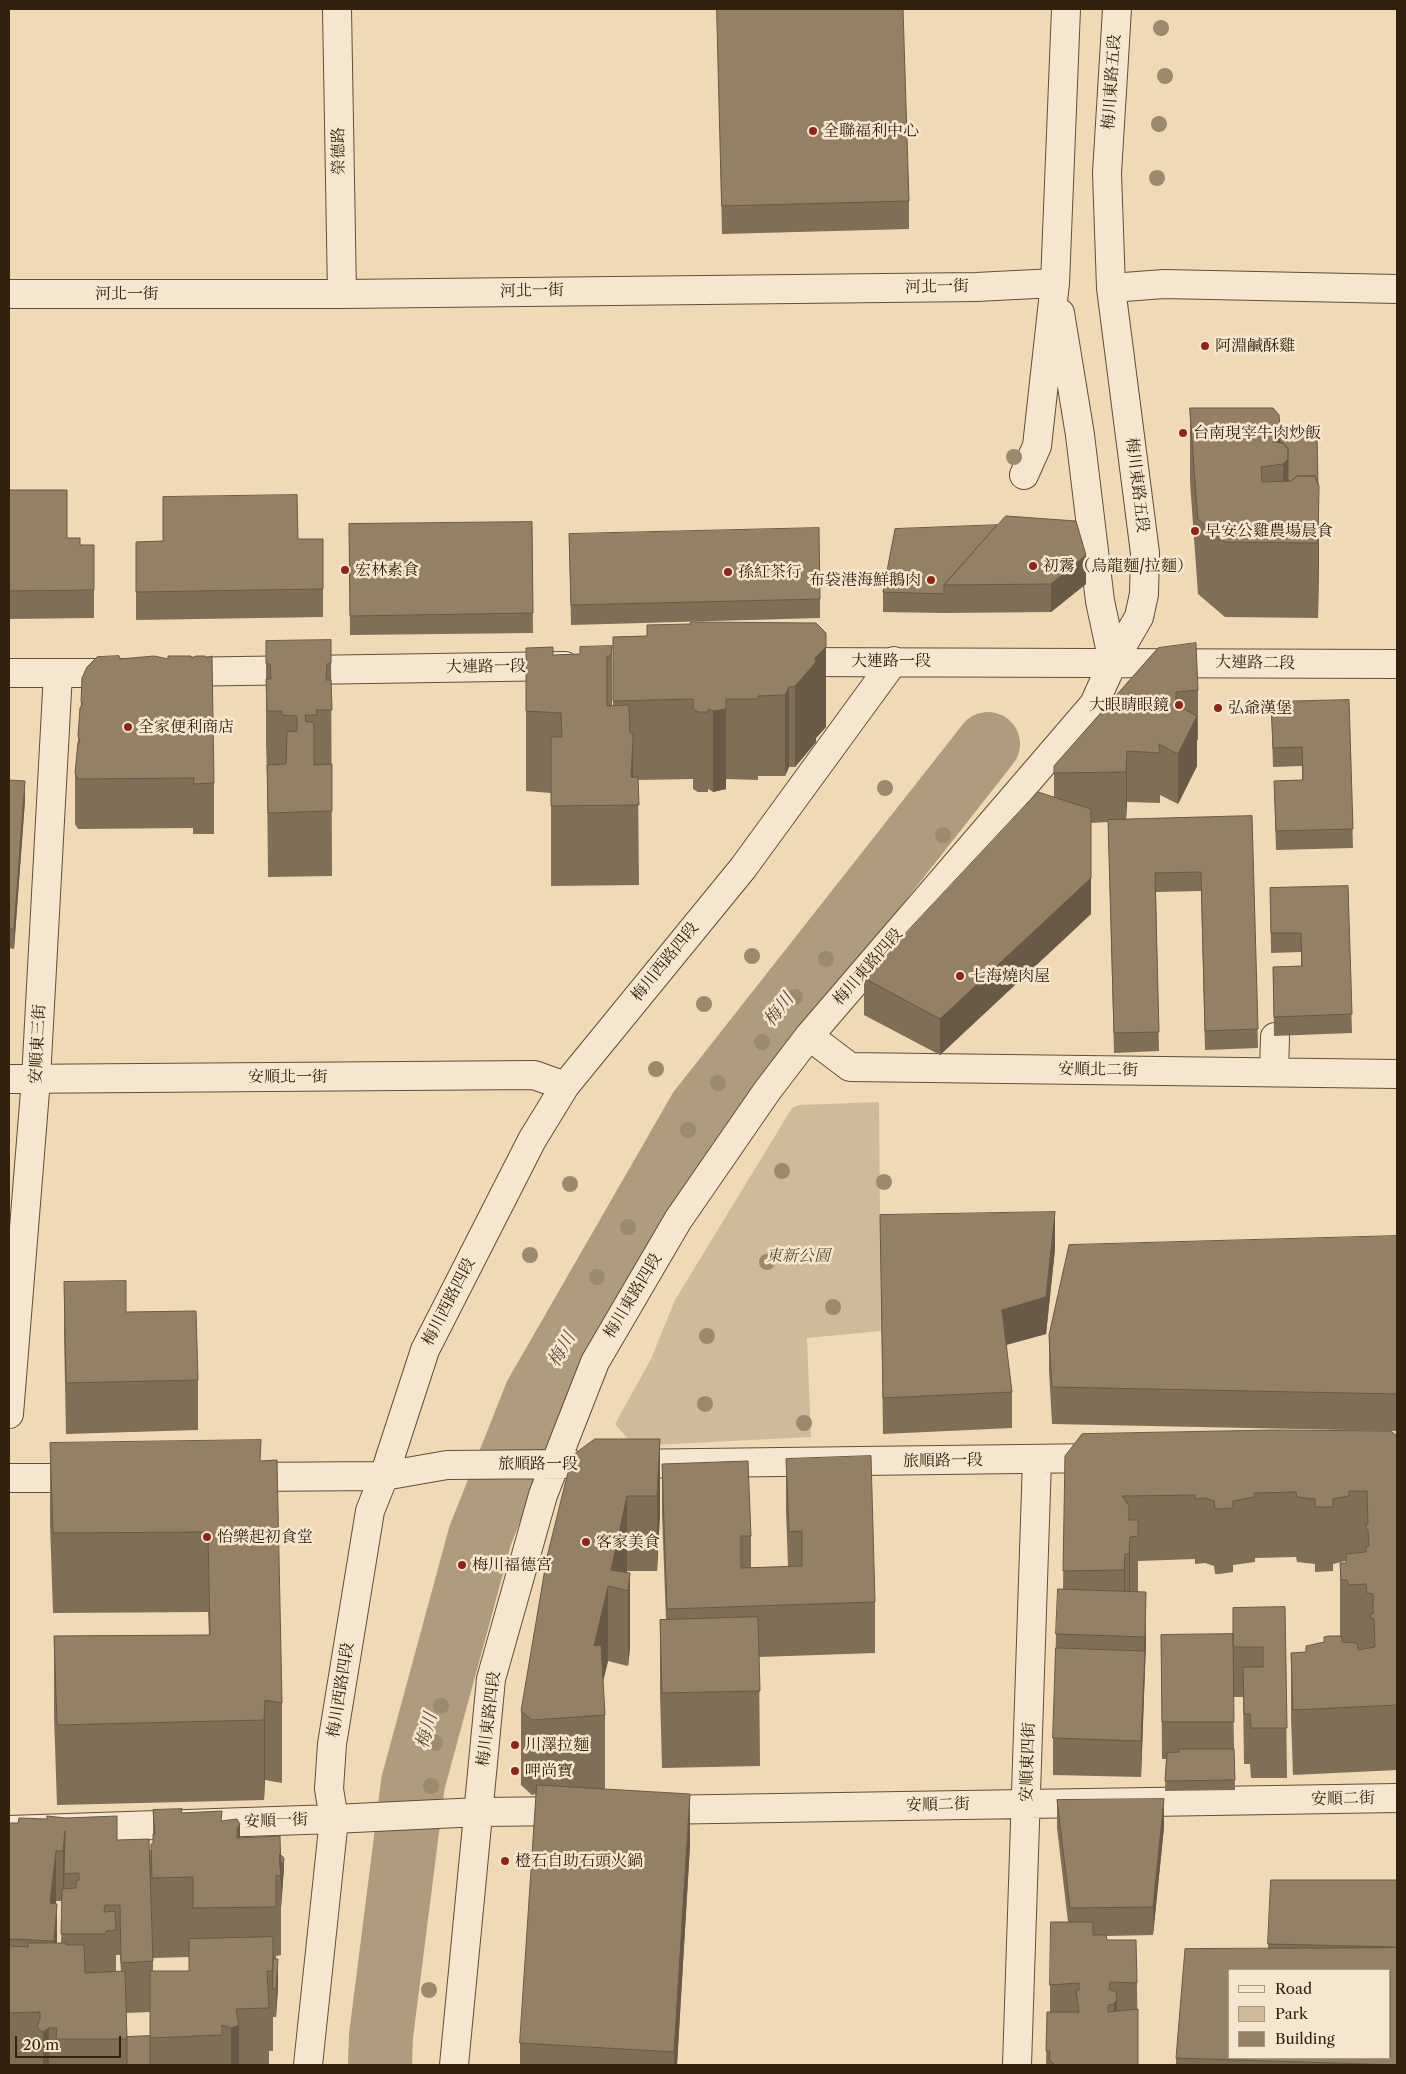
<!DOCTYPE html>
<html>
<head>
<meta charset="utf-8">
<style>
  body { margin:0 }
  #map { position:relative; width:1406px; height:2074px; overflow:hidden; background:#efdab5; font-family:"Libre Caslon Text",serif }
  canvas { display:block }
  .frame { position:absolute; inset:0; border:10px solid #32210f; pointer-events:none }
  .legend { position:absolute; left:1228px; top:1969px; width:162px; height:90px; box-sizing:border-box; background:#f5e7cf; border:1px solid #a79882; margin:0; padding:6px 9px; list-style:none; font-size:15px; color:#32210f }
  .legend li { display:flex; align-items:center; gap:10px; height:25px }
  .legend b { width:25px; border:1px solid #a79882 }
  .scale { position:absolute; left:15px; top:2036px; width:106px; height:22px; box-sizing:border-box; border:2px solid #32210f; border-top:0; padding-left:6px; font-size:15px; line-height:18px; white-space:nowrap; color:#32210f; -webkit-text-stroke:4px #f5e7cf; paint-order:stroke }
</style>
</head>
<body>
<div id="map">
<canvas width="1406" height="2074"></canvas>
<div class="frame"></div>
<ul class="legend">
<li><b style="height:6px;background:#f5e7cf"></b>Road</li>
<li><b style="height:14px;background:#cfbb99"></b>Park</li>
<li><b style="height:14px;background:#948165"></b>Building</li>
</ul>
<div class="scale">20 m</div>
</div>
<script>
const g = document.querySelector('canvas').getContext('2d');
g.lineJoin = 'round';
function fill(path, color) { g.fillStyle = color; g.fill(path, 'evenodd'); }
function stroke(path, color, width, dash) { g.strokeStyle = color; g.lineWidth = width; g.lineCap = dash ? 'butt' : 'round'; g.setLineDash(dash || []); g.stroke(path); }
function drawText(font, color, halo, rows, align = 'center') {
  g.font = font + ' "Libre Caslon Text","Noto Serif TC",serif'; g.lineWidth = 5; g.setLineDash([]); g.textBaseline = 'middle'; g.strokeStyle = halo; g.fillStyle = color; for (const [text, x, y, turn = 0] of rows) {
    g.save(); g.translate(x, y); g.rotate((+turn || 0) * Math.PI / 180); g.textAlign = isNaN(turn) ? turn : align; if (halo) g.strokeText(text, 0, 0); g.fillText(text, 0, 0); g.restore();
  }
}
const green = new Path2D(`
  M879 1102 881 1331 807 1338 811 1437 634 1446 615 1424 651 1359 675 1300 792 1108 799 1105Z`);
const river = new Path2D(`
  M380 2065 381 2036 413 1783 480 1536 536 1395 700 1110 988 744`);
const minor = new Path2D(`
  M337 9 342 294
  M1111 288 1164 284 1397 289
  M9 294H342L976 287 1055 283
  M1060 313 1080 435 1100 601 1113 662
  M1024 475 1037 446 1055 283 1066 9
  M790 662 1397 664
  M175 672 565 666
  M9 673H122
  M809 1036 850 1067 1397 1074
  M1274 1072 1275 1037
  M9 1079 534 1075 565 1086
  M9 1414 36 1079 58 673
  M621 1464 1101 1458
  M240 1477 384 1476 447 1465 571 1464
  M9 1478H87
  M654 1810 1397 1798
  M9 1830 334 1819 479 1812 573 1811
  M308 2065 334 1819 329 1789 332 1744 370 1511 384 1476 425 1350 532 1140 565 1086 743 868 894 661
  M454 2065 491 1679 543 1495 595 1362 678 1220 767 1091 809 1036 1094 704 1113 662 1139 617 1144 594 1145 553 1111 288 1107 173 1117 9
  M1017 2065 1037 1460`);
const trees = [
  [1161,28],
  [1165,76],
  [1159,124],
  [1157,178],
  [1014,457],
  [885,788],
  [943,835],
  [752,956],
  [826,959],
  [795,997],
  [704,1004],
  [762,1042],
  [656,1069],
  [718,1083],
  [688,1130],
  [782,1171],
  [884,1182],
  [570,1184],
  [628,1227],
  [530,1255],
  [767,1262],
  [597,1277],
  [833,1307],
  [707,1336],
  [705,1404],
  [804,1423],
  [441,1706],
  [435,1743],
  [431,1786],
  [429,1990]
];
const wall = new Path2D(`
  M717 9 909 201V229L722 234Z
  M1190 408 1280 436 1317 434 1319 560 1318 618 1225 617 1198 594 1190 482Z
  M9 490 67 538 80 545H94V618L9 619Z
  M163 497 298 539H323V617L136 620V542L163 541Z
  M532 522 533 633 350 635 349 524Z
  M895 529 1086 584 1051 612 944 613 883 612V592Z
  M569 534 820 599V618L571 625Z
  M816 623 826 727 816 738V742L795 767H789L785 776H758V780L726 779V789L713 792 708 789V792H698L693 789V779L638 780 639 885 551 886V793L526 791V648L553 655 580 654 612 646V706L613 705V637L647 636Z
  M331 640 332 876 268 877 267 775 266 744V641Z
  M1158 648 1198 690V740H1197V766L1178 804 1160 795V803L1127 802 1126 819 1252 816 1258 1048 1205 1050 1201 891 1156 892 1159 1051 1114 1053 1108 822 1091 823V914L940 1055 864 1015V978L1054 797V766Z
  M120 659 214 783V834H193V828L78 829 75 824V773L78 742 81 702Z
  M1349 700 1353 848 1276 850 1274 781 1302 780V766L1273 767 1271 702Z
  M9 780 25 800 14 949 9 948Z
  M1348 886 1352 1033 1274 1036 1273 967 1301 966V952L1271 953 1270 888Z
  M880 1215 1055 1249 1046 1334 1006 1345 1012 1392V1428L883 1434Z
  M1397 1236V1431L1052 1424 1049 1371V1335Z
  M64 1282 126 1312 198 1380V1430L66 1434 64 1333Z
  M1397 1436V1770L1293 1775 1291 1718V1653L1306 1652 1324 1642 1340 1636V1563H1346V1561L1333 1564V1571L1315 1572V1564L1297 1562 1296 1557 1255 1558V1562L1233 1565V1572L1219 1574H1215L1214 1566 1205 1563 1195 1564V1559L1138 1561V1592L1146 1642 1141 1777 1053 1775V1738L1056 1634 1063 1589 1065 1456Z
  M595 1439H660V1513L657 1571H627L626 1572 630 1573V1648L628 1666 608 1661 603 1680 605 1715V1789L690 1845 677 2065H520V2043L536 1794 532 1795 521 1785V1711Z
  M50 1443 261 1461 282 1703V1783L265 1780 264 1800 57 1805 54 1716V1636L209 1635 208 1612 53 1613 50 1524Z
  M786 1459 875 1602V1653L759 1657 760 1766 662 1768 660 1694V1620H666L662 1514V1464L751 1536V1568L788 1567 786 1510Z
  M1285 1607 1287 1778H1251L1250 1764H1244L1243 1697H1233L1235 1790 1165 1791 1166 1759H1162L1161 1635 1233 1634V1608Z
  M1057 1800 1164 1827 1153 1935 1106 1936 1107 1940 1137 1983 1138 2065H1046L1047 2012H1050V1985L1068 1922 1057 1828Z
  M153 1810 182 1813 222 1821 240 1838 280 1854 284 1867 281 1908V1955L276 1956 278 1987 276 2017H273V2051H269V2065H9V1823L117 1840 151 1850 153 1844ZM56 1901H62L61 1943H57ZM116 1955H120L121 1971 116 1972ZM189 1957V1971H153V1958ZM150 2012V2036L127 2037 126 2013Z
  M1271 1880H1397V2065H1176V2058L1268 1949Z`);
const shadedWall = new Path2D(`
  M1280 426V464L1272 465V432Z
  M1288 459V534L1283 539V464Z
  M1319 486V560L1318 618V543Z
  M1086 555V584L1051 612V584Z
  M612 646V726L611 736Z
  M826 647V727L816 738V742L795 767V686L815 658Z
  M789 687V767L785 776V695Z
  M726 709V789L713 792V711Z
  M1197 716V766L1178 804V754Z
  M633 738V805L631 777Z
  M1127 751V802L1126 822V772Z
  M25 781V800L14 949V929Z
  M1091 878V914L940 1055V1019Z
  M1055 1212V1249L1046 1334 1002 1346V1310Z
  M660 1439V1513L657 1571V1496Z
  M627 1496V1571L623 1590 611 1570Z
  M1130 1537V1602L1129 1619V1554Z
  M1125 1554V1619L1124 1635V1570Z
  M630 1573V1648L628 1666V1591Z
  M608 1586V1661L595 1716 594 1646Z
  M1146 1592V1642L1141 1777V1741Z
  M265 1700V1780L264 1800V1720Z
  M690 1794V1845L677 2065H674V2052Z
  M1164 1799V1827L1153 1935V1907Z
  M240 1824V1890L237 1829Z
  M65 1831 64 1893 63 1901V1851Z
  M56 1851V1901L52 1941 50 1903Z
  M284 1858V1867L281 1908V1880L282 1863Z
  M57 1904V1955L54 1992V1941Z
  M278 1959V1987L276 2017V1989Z
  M1117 2000V2051L1114 2055V2004Z
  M239 2025V2065H231V2028Z
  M49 2028V2065H43V2032Z`);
const building = new Path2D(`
  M717 9H903L909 201 722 206Z
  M1190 408H1273L1279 415 1280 426 1272 432 1273 442 1283 443 1288 449V459L1283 464 1261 467 1262 482 1291 481 1297 476H1315L1319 486 1318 543 1225 542 1198 519Z
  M1317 434 1318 484 1315 476H1297L1291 481H1288V449L1283 443 1280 442V436Z
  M9 490H67V538H80V545H94V590L9 591Z
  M297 495 298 539H323V589L136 592V542L163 541V497Z
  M1006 516 1076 521 1086 555 1051 584 944 585Z
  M532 522 533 613 350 616 349 524Z
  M997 525 944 585V594L883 592 895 529Z
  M819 528 820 599 571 605 569 534Z
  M691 622 816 623 826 633V647L815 658 816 662 795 686 789 687 785 695 758 696V699H726V709L713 711 708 709V712H698L693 709V699L613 701V637L647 636V625L690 624Z
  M331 640V663L327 664 326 680H331L332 710H316L317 715H305L306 722H312L314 724V765L332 764V811L268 813 267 765 286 764 287 732 297 731V716L282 715V711H267L266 679H271L270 664H266V641Z
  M1196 643 1198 690 1176 692V705L1197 716 1178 754 1159 744 1160 753 1127 751 1126 772 1054 773V766L1158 648Z
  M612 646 611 656H607V706L629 705 630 733H633V738L631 777H638L639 805 551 806V737H562L561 713 526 711V648L553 647V655L580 654V647Z
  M119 656 120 659 154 656 168 659V656H191L192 658 196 656H205L206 658 212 656 214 783 193 784 194 778 78 779 75 773 78 742H80L78 736 80 708 83 704 81 702 82 678 87 667 97 657Z
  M1349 700 1353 829 1276 831 1274 781 1303 780 1302 747 1273 748 1271 702Z
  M9 780 25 781 14 929H9Z
  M1038 792 1091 809V878L940 1019 864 978Z
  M1252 816 1258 1029 1205 1031 1201 872 1155 873 1159 1032 1114 1033 1108 820Z
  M1348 886 1352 1014 1274 1017 1273 967 1302 966 1301 933H1271L1270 888Z
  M1055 1212 1046 1297 1002 1310 1012 1392 883 1398 880 1215Z
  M1397 1236V1394L1052 1387 1049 1335 1069 1245Z
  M126 1281V1312L196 1311 198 1380 66 1383 64 1282Z
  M1275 1430 1391 1431 1397 1436V1705L1293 1710 1291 1653 1306 1652V1646L1324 1642V1637L1328 1636H1342V1642L1357 1643 1358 1650 1375 1647 1374 1619 1371 1618 1370 1614H1373V1594L1367 1593 1366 1584 1349 1585 1347 1580H1341L1340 1563H1346V1554L1366 1552V1547L1369 1546 1368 1530 1366 1529V1524H1368L1367 1491H1349V1496L1333 1499V1507H1315V1499L1297 1497 1296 1492 1254 1493 1255 1497 1233 1501V1508L1219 1509H1215L1214 1501 1205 1498 1195 1499V1495L1122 1496 1129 1506V1520H1138V1536L1130 1537 1129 1554H1125L1124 1570 1063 1571 1065 1456 1082 1434Z
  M595 1439H660L657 1496H627L611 1570 630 1573 628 1591 608 1586 594 1646 601 1645 605 1715 532 1720 521 1711 547 1557 572 1456Z
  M261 1440 260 1461 277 1460 282 1703 265 1700 264 1720 57 1725 54 1636 210 1635 208 1532 53 1533 50 1443Z
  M871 1456 875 1602 667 1609 662 1464 748 1461 751 1536H741V1568L802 1566V1531L789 1532 786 1459Z
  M1058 1589 1146 1592 1145 1637 1056 1634Z
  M1285 1607 1287 1728H1251L1250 1714H1244L1243 1667H1263V1647H1233V1608Z
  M758 1617 760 1691 662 1693 660 1620Z
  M1233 1634 1234 1722H1162L1161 1635Z
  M1056 1648 1145 1651 1141 1741 1053 1738Z
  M1178 1749H1234L1235 1780 1165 1781 1167 1753 1179 1752Z
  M537 1785 690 1794 674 2052 520 2043Z
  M1164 1799 1153 1907 1070 1908 1057 1800Z
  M182 1809 181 1813 222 1811 221 1821 237 1819 240 1824 237 1829V1838L280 1836 281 1875 276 1876V1907L193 1908V1877L152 1878 151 1844H153V1834H155L153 1810Z
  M47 1816 66 1818 117 1816V1840L149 1839 153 1961 121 1963 120 1905H105L104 1912 115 1911 116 1930 106 1931 105 1934H61L62 1889 76 1888V1881L79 1880V1873L64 1874 65 1831 63 1851H56L50 1903 57 1904 54 1941 9 1939V1823H18L19 1818 47 1819Z
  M280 1854 284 1858 282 1881V1863H280Z
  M280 1863H282L281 1880V1875Z
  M1271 1880H1397V1947L1268 1944Z
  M1051 1922H1093V1935H1106L1107 1940H1136L1137 1983 1110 1982 1109 1989 1116 1992 1117 2000 1114 2004 1108 2005V2012L1138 2009V2065H1055L1049 2059 1050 2051H1046L1047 2012H1079L1076 1991 1079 1990V1983L1050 1985Z
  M273 1937V1971H267L269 2008 236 2009 239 2025 231 2028 222 2025V2035L150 2038V1971H189V1939Z
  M28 1943H66V1945H84L85 1973 125 1971 127 2039H56L57 2028H49L43 2032 39 2030 37 2026 40 2020V2012L9 2013V1946L28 1947Z
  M1397 1948V2065L1176 2058 1185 1949ZM1230 1970H1390V2058H1230Z
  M273 1959H278L276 1989H273Z
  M150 2036V2065H127V2037Z`);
const markers = [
  [813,131,5,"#8f2418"],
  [1205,346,5,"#8f2418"],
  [1183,433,5,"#8f2418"],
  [1195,531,5,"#8f2418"],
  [1033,566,5,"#8f2418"],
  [345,570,5,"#8f2418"],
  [728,572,5,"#8f2418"],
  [931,580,5,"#8f2418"],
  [1179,705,5,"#8f2418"],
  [1218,708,5,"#8f2418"],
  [128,727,5,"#8f2418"],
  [960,976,5,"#8f2418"],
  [207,1537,5,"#8f2418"],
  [586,1542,5,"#8f2418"],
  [462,1565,5,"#8f2418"],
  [515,1745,5,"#8f2418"],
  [515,1771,5,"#8f2418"],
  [505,1861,5,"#8f2418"]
];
const streetNames = [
  ["梅川東路五段",1112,82,-86],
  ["榮德路",339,151,-91],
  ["河北一街",937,287,-1],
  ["河北一街",532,291,-1],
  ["河北一街",127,294],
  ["梅川東路五段",1137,485,83],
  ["大連路一段",891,661],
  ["大連路二段",1255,663,1],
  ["大連路一段",486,667,-1],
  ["梅川西路四段",665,962,-51],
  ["梅川東路四段",868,967,-49],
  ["安順東三街",38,1044,-87],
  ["安順北二街",1098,1070,1],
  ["安順北一街",288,1077],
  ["梅川東路四段",633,1296,-59],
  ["梅川西路四段",449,1302,-63],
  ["旅順路一段",943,1461,-1],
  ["旅順路一段",538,1464],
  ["梅川西路四段",341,1690,-81],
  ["梅川東路四段",489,1719,-83],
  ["安順東四街",1028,1762,-88],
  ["安順二街",1343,1799,-1],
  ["安順二街",938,1805,-1],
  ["安順一街",276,1821,-2]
];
const poiNames = [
  ["全聯福利中心",823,131],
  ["阿淵鹹酥雞",1215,346],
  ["台南現宰牛肉炒飯",1193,433],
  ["早安公雞農場晨食",1205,531],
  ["初霧（烏龍麵/拉麵）",1043,566],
  ["宏林素食",355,570],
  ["孫紅茶行",738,572],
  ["布袋港海鮮鵝肉",921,580,"right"],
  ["大眼睛眼鏡",1169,705,"right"],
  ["弘爺漢堡",1228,708],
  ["全家便利商店",138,727],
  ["七海燒肉屋",970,976],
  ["怡樂起初食堂",217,1537],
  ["客家美食",596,1542],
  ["梅川福德宮",472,1565],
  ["川澤拉麵",525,1745],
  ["呷尚寶",525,1771],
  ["橙石自助石頭火鍋",515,1861]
];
const parkNames = [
  ["東新公園",798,1256]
];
const waterNames = [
  ["梅川",779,1010,-52],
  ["梅川",562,1350,-60],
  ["梅川",427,1731,-75]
];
fill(green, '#cfbb99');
stroke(river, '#af9b7d', 64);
stroke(minor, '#614f38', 30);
stroke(minor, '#f5e7cf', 28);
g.fillStyle = '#9c8a6d';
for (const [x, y] of trees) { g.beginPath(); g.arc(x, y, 8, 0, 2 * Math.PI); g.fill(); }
fill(wall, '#7f6f57');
fill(shadedWall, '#685a47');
fill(building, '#948165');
stroke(building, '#685a47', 1);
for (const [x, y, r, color] of markers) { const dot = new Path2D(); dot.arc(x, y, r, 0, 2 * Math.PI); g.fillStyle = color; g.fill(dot); stroke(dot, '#f5e7cf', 2); }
drawText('16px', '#32210f', '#f5e7cf', streetNames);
drawText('16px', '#32210f', '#f5e7cf', poiNames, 'left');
drawText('italic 16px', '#594832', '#f5e7cf', parkNames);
drawText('italic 18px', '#5e4c36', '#f5e7cf', waterNames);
</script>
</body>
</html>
